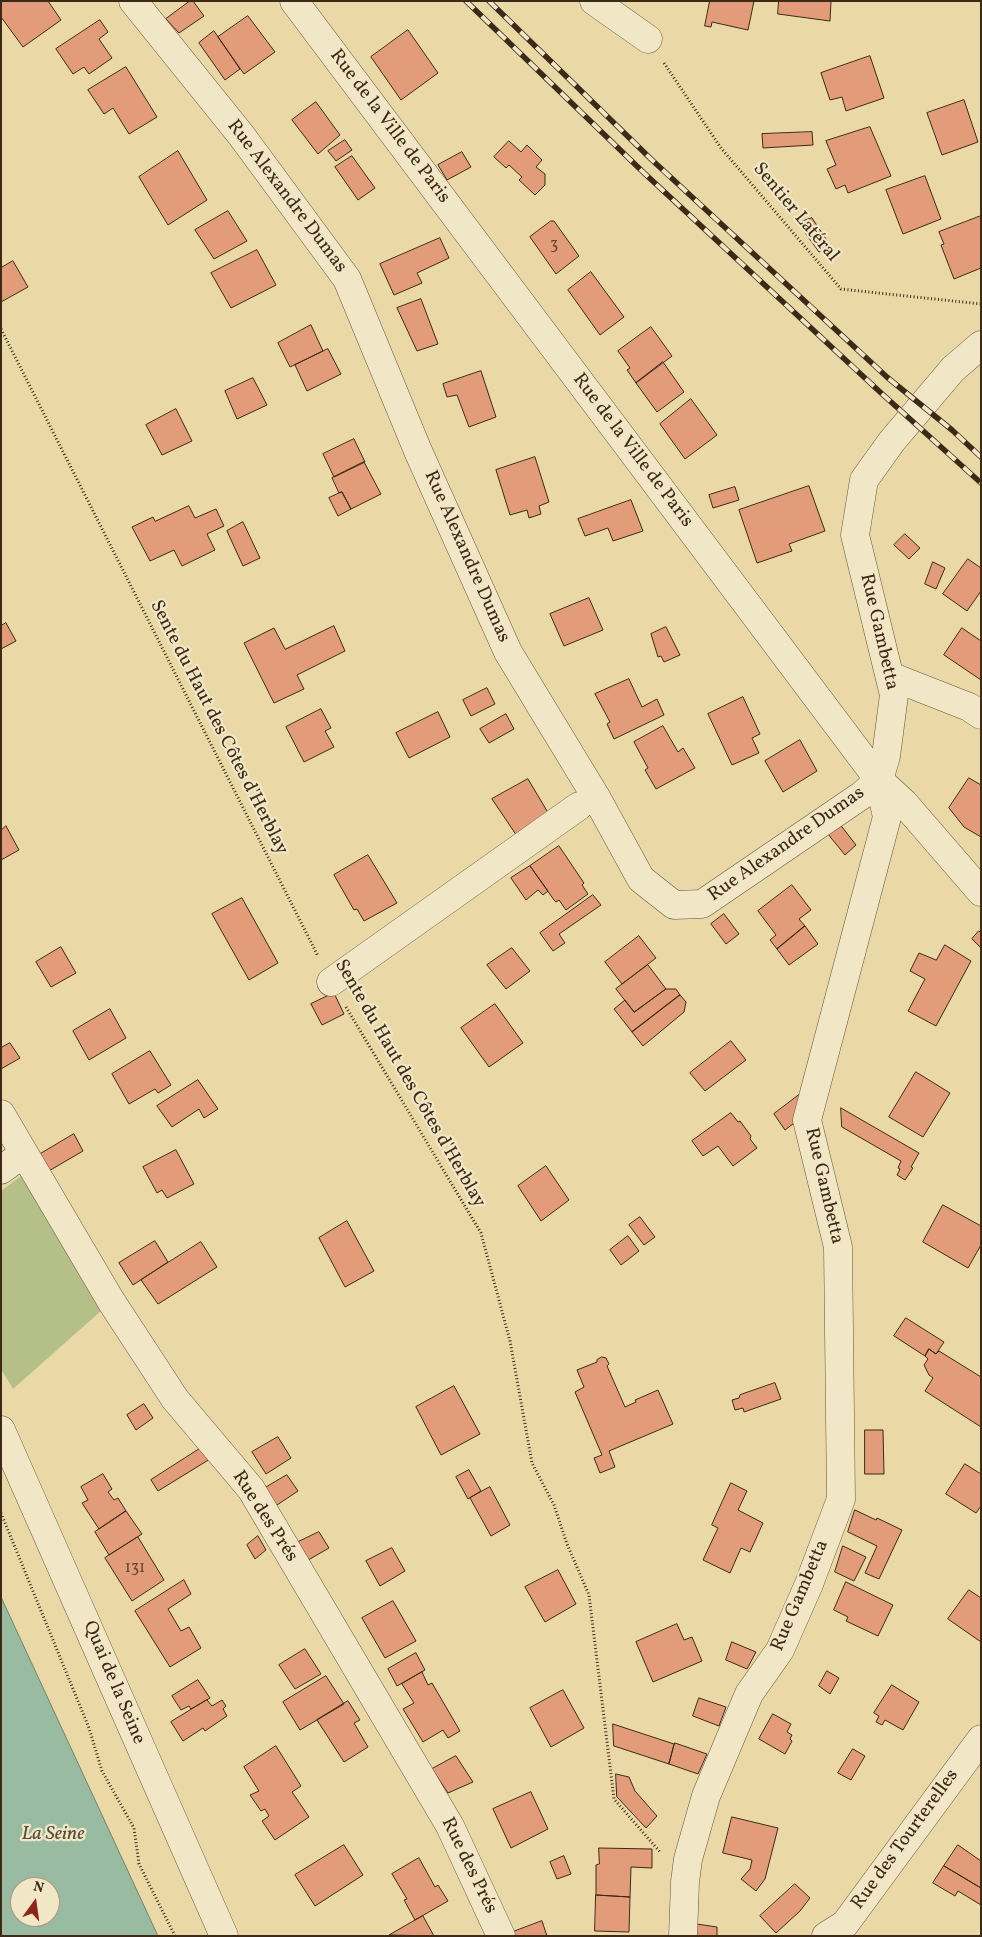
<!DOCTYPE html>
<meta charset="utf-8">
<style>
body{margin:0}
#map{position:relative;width:982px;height:1937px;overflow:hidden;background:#ead9a7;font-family:Vollkorn,serif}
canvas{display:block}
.frame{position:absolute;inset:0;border:2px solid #3c2917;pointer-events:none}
.north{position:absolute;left:10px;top:1877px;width:50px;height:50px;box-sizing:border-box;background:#f1e6c6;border:1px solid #a99a80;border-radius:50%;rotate:14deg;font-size:14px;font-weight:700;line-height:20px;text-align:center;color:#3c2917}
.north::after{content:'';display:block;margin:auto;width:18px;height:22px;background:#8f2418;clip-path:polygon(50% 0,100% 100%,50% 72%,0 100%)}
</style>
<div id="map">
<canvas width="982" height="1937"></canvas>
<div class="frame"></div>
<div class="north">N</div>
</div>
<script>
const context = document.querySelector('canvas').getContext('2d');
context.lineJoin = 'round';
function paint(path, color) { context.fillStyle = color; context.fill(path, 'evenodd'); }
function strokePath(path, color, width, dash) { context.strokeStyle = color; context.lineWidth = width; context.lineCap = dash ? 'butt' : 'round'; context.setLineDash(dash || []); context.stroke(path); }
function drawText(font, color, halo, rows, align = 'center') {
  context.font = font + ' Vollkorn,serif'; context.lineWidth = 4.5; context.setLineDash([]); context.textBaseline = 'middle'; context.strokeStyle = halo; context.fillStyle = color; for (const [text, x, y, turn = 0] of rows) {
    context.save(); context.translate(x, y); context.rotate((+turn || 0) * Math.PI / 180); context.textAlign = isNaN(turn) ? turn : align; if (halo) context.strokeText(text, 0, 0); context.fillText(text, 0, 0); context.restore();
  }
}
const green = new Path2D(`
 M21,1176L102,1310L13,1389L1,1369V1191Z`);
const water = new Path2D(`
 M1,1597L158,1936H1ZM20,1887H50V1917H20Z`);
const building = new Path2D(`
 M48,1L61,20L23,47L1,17V2Z
 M190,1H193L204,16L179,33L166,19Z
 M710,1H754L748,30L712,22L711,27L705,26Z
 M779,1H831L830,21L778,14Z
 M248,16L275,52L244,74L218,37Z
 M100,20L108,32L99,39L112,58L89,74L84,67L73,74L56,49Z
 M408,30L438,73L401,100L371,57Z
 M214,31L240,69L225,80L199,43Z
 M870,56L884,98L846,111L842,97L830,100L821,73Z
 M126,67L157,117L129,134L113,108L104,114L88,90Z
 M964,100L978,142L942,155L927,113Z
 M316,102L340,135L318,154L292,120Z
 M870,127L891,176L848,193L845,185L836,189L827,169L836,165L826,141Z
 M812,132L813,145L763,148L762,134Z
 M345,140L352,150L336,161L328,151Z
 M509,141L521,152L527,145L542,160L536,167L545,174V185L535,195L519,180L522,177L509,165L506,168L494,157Z
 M178,151L207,200L168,225L139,177Z
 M462,152L471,167L447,180L438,165Z
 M352,156L375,188L358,200L335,167Z
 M925,176L941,219L903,234L886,190Z
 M228,211L247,241L214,259L195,230Z
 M981,216V268L954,279L941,245L944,244L939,232Z
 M812,218L830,245L819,252L798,223Z
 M551,221H554L579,256L556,274L530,237Z
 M440,238L449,258L417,273L422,283L394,295L380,264Z
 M257,250L276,285L231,308L211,273Z
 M13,261L28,287L1,302V268Z
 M591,272L624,317L600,335L568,290Z
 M421,299L438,344L417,351L397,308Z
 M311,325L323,351L290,367L278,343Z
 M651,327L672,356L636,383L627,370L630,368L618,351Z
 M328,349L341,374L307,391L295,365Z
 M663,362L684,392L657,412L636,383Z
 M481,371L496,417L469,427L457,395L447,397L443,384Z
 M253,378L267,405L237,419L225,391Z
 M691,399L717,435L685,459L660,424Z
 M176,409L192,441L162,455L146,425Z
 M354,439L365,462L334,477L323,454Z
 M535,457L549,502L539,506L541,514L529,518L527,510L510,515L496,470Z
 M364,462L381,494L351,509L342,492L339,493L332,478Z
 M809,486L825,531L789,544L792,551L757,563L739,510Z
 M735,487L739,500L713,508L709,495Z
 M342,492L351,509L338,516L329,498Z
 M631,500L643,531L613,541L608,528L585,536L578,519Z
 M189,506L195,518L216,509L224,526L207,534L215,550L182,566L174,550L150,561L132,527L153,517L155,521Z
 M243,522L260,558L243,566L227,531Z
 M905,534L920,548L909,559L894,545Z
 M968,559L981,568V591L967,611L943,594Z
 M933,562L945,568L936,589L925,584Z
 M589,598L603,630L564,646L550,614Z
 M6,623L16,641L1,649V626Z
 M334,626L345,651L297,675L304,689L274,703L244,643L274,628L285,649Z
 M666,627L680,655L664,662L661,656L658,657L651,634Z
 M962,628L981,641V680L944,655Z
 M629,679L642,707L657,699L664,715L614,739L607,724L610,722L595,694Z
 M487,688L495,704L471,716L463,700Z
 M743,697L760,734L752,738L759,753L732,765L708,714Z
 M321,709L331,728L325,731L334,747L304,762L286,727Z
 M438,712L450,737L409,758L396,733Z
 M506,714L514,729L489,743L480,729Z
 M663,726L678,752L683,748L695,768L656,789L645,770L648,768L634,742Z
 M800,740L817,771L783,792L765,761Z
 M969,778L981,785V837L964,827L949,808Z
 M528,779L553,821L521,842L492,799Z
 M839,823L856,845L845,855L827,833Z
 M6,826L19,850L1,860V827L2,829Z
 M559,846L584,883L582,885L588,894L566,910L559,900L556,902L554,900L530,866Z
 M368,855L397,903L364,921L357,909L354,910L334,875Z
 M530,866L548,891L543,895L538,890L526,900L511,878Z
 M792,885L811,910L799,919L805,926L777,949L770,940L776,935L758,911Z
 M593,895L601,905L559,934L565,943L553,951L540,933Z
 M242,898L278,963L249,980L212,914Z
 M724,914L739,934L726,944L711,924Z
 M805,926L818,944L789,965L777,949Z
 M979,931L981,933V948L972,939Z
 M639,936L656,958L622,984L605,962Z
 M945,945L971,961L936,1026L908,1011L925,979L910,971L919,953L936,960Z
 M61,947L76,973L51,987L36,962Z
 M512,948L530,971L506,989L487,965Z
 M648,965L666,989L634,1012L616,989Z
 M666,989H676L680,995L632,1032L614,1009L625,1000L634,1012Z
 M334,993L344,1014L322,1025L311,1004Z
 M680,995L686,1002L684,1012L643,1046L632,1032Z
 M495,1004L523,1043L489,1067L461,1028Z
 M110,1009L126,1038L89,1060L73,1031Z
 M731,1041L746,1060L705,1091L690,1073Z
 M10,1043L20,1058L1,1069V1048Z
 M150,1051L171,1085L158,1093L155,1089L129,1104L112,1074Z
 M916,1072L950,1093L923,1137L889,1117Z
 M198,1080L218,1109L204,1118L199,1109L172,1127L157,1106Z
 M808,1088L806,1114L785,1130L774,1114Z
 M841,1108L919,1153L911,1167L913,1168L905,1180L897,1175L900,1169L898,1168L901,1161L842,1127Z
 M731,1113L738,1122L740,1121L751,1136L750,1139L757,1148L733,1166L718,1146L703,1156L692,1141Z
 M74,1134L83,1151L47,1172L37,1156Z
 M176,1150L194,1184L167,1198L162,1190L157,1193L143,1167Z
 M546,1166L569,1200L541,1221L518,1186Z
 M943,1205L981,1226V1245L968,1268L923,1242Z
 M640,1217L655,1237L644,1245L629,1225Z
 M347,1221L374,1271L345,1287L319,1238Z
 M628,1236L639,1251L621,1265L610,1250Z
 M155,1241L168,1262L133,1285L119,1263Z
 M201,1242L217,1267L158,1304L141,1280Z
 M906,1318L944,1342L936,1354L929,1349L925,1356L894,1336Z
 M929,1349L936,1354L939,1351L981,1377V1427L925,1391L933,1378L929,1375L924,1365L928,1359L925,1356Z
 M602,1357L606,1358L609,1364L607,1366L625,1407L636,1402L635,1400L658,1390L673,1424L609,1451L615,1467L600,1473L594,1458L602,1455L575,1392L584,1387L577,1370L597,1362V1360Z
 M775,1383L781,1399L744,1412L743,1408L735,1410L732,1400L739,1398L740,1395Z
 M454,1386L480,1434L441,1455L416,1407Z
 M144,1404L153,1418L136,1430L127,1415Z
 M865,1430H883L884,1474H865Z
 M278,1437L291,1458L266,1474L252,1452Z
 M201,1448L210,1459L158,1491L151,1480Z
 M965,1464L981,1474V1506L976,1513L946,1494Z
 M469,1470L481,1491L468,1499L456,1477Z
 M103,1474L112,1489L108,1492L114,1500L118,1498L126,1511L99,1529L82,1503L88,1500L81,1487Z
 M287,1475L298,1491L271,1509L260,1491Z
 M731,1483L747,1491L738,1510L763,1523L750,1552L741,1548L730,1573L703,1560L718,1528L712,1525Z
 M490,1487L510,1525L491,1536L470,1498Z
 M855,1510L876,1520L877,1518L902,1530L879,1579L865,1573L877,1546L848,1532Z
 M126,1511L142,1534L109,1555L95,1532Z
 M319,1532L329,1548L303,1563L292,1545Z
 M258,1536L266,1550L255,1559L247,1545Z
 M138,1537L164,1580L132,1601L105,1558Z
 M843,1546L866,1557L854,1581L835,1572Z
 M392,1548L405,1571L380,1586L366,1561Z
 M558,1570L576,1604L545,1622L525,1587Z
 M184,1580L191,1594L168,1609L181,1631L189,1627L201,1648L170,1667L135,1611Z
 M846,1582L893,1605L878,1636L846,1621L848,1617L834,1610Z
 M969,1590L981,1598V1642L948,1619Z
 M393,1601L416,1641L385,1658L362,1618Z
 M677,1624L684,1640L692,1637L702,1661L653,1682L636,1642Z
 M732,1642L756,1652L747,1669L726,1660Z
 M305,1649L321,1674L295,1689L279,1665Z
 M416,1653L425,1670L397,1686L388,1669Z
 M827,1671L839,1678L830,1694L819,1686Z
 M422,1672L428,1685L432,1683L460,1731L448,1738L443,1730L423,1742L403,1709L414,1703L402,1684Z
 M326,1676L344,1704L300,1730L283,1702Z
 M198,1680L210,1698L191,1709L189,1706L181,1710L172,1696Z
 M892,1685L919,1702L903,1730L885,1720L882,1725L876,1722L879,1716L874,1713Z
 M563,1690L584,1728L551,1747L530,1708Z
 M699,1698L726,1707L719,1726L693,1716Z
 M207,1700L212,1706L222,1700L226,1706L223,1709L227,1716L205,1731L203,1728L183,1741L171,1722Z
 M348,1701L360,1720L354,1723L368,1747L344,1762L317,1720Z
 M773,1714L791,1724L787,1732L792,1735L790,1739L792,1741L785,1754L759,1739Z
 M613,1724L674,1744L669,1764L614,1746Z
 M675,1743L707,1754L698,1774L669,1764Z
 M276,1746L301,1786L292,1792L309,1817L275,1840L262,1821L269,1816L265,1809L261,1811L250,1795L259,1791L244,1767Z
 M853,1749L865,1756L851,1780L838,1773Z
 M456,1756L473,1782L448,1793L432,1769Z
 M616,1774L629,1777L635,1791L657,1816L646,1828L617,1797Z
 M531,1792L548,1829L511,1848L493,1809Z
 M732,1817L778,1828L765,1879L756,1891L741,1879L750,1869L752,1860L723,1853Z
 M344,1845L363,1875L315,1906L295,1875Z
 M958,1845L981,1861V1888L944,1866Z
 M599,1848L652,1849V1868L631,1867L630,1897L596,1895V1865L599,1864Z
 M564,1856L571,1874L557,1879L550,1862Z
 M419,1858L435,1887L438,1885L448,1901L415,1920L404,1900L407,1899L392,1874Z
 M944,1866L981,1888V1905L958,1891L955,1896L933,1883Z
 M795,1884L810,1898L800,1911L776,1933L760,1916Z
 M596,1895L630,1897L629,1932L595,1931Z
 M423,1916L434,1936L389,1935L415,1920Z
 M542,1921L547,1936H515L513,1932Z
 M690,1923L717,1927V1936H690Z`);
const path = new Path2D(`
 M664,63L721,148L841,289L981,304
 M1,329L318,956
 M346,1007L481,1233L510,1341L532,1463L554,1505L567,1544L589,1595L614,1799L660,1852
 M1,1513L89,1728L102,1771L134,1828L139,1864L175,1936`);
const minor = new Path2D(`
 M133,1L241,135L347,279L418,451L508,652L596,797L641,879L674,905L702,904L862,795L879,780
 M294,1L879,780L904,803L981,892
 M594,1L648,39
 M890,676L969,707L981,715
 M331,982L579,806
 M1,1114L111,1301L175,1399L251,1489L450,1826L501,1936
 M1,1170L23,1154
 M1,1430L224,1936
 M683,1936L685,1882L688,1859L706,1796L749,1694L780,1650L809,1584L841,1499L838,1247L807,1120L887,817L879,780L886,756L894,695L855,535L864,480L892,441L953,369L981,345
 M826,1936L845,1924L981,1739`);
const rail = new Path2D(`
 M466,1L643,172L880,392L981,483
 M489,1L652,160L888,378L952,430L981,457`);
const numberNames = [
 ["3",554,246],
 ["131",135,1569]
];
const streetNames = [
 ["Rue de la Ville de Paris",389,127,53],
 ["Rue Alexandre Dumas",286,197,53],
 ["Sentier Latéral",795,213,50],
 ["Rue de la Ville de Paris",632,451,53],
 ["Rue Alexandre Dumas",466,557,66],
 ["Rue Gambetta",878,632,77],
 ["Sente du Haut des Côtes d'Herblay",218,728,63],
 ["Rue Alexandre Dumas",787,845,-35],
 ["Sente du Haut des Côtes d'Herblay",409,1084,60],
 ["Rue Gambetta",823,1186,77],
 ["Rue des Prés",264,1517,57],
 ["Rue Gambetta",801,1596,-67],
 ["Quai de la Seine",113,1683,67],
 ["Rue des Tourterelles",906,1840,-54],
 ["Rue des Prés",468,1866,64]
];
const waterNames = [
 ["La Seine",53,1835]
];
paint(green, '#b5bf88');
paint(water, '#99bba2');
strokePath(water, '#74816a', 1);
paint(building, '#e29c79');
strokePath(building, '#3c2917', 1);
strokePath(minor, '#68553b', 29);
strokePath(path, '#3c2917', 3, [1, 2.5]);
strokePath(minor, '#f1e6c6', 28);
strokePath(rail, '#3c2917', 5.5);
strokePath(rail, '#f1e6c6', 4, [11]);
drawText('16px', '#664630', null, numberNames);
drawText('19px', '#3c2917', '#f1e6c6', streetNames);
drawText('italic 20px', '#534e3a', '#f1e6c6', waterNames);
</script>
